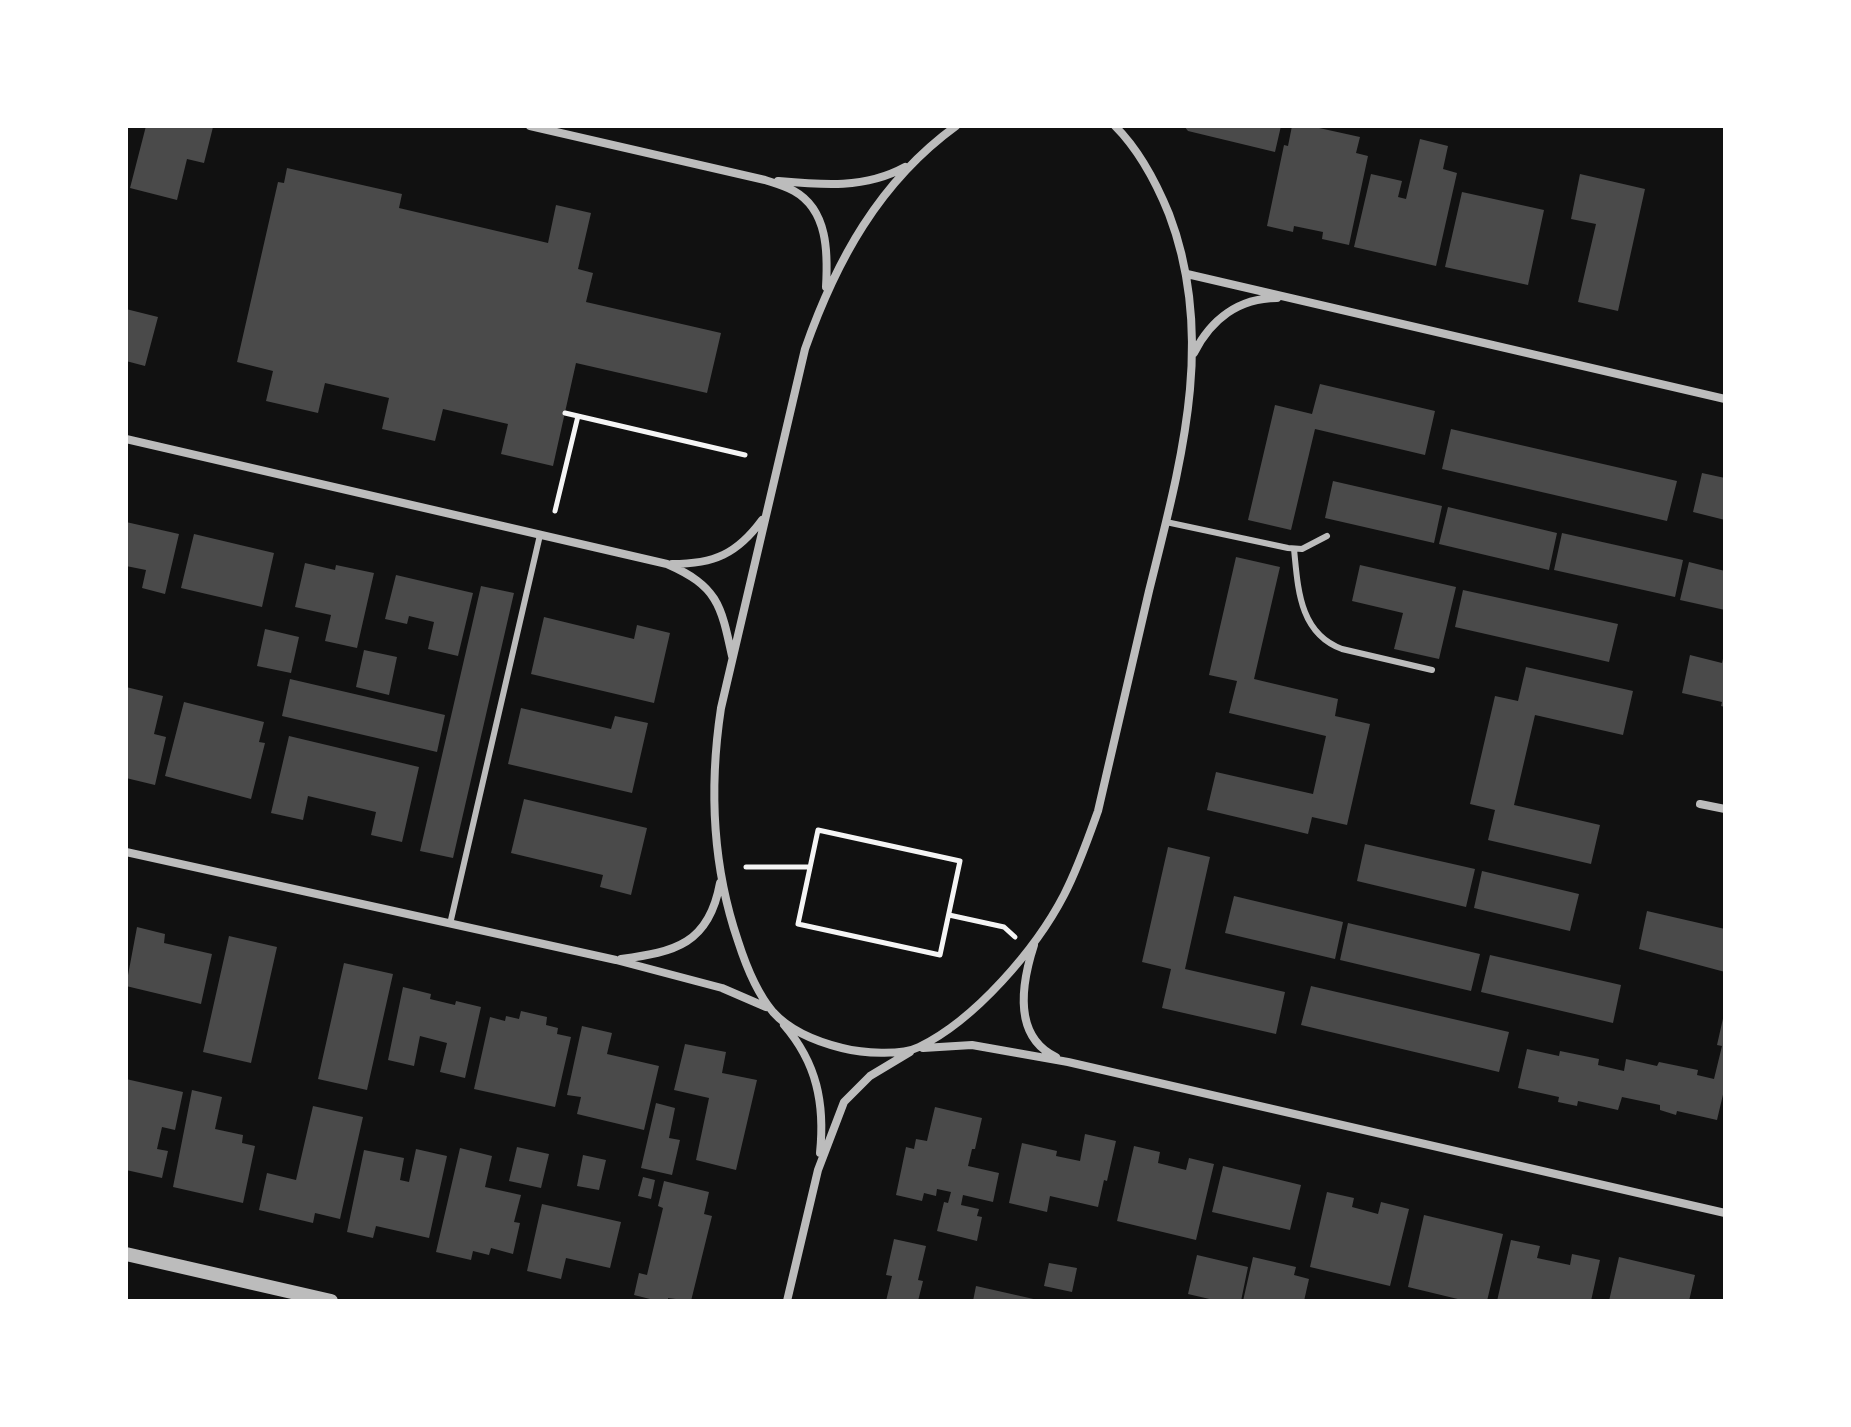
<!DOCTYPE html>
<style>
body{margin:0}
#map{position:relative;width:1851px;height:1427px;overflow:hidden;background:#111;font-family:"Work Sans",sans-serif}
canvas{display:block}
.frame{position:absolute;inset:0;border:128px solid #fff;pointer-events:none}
</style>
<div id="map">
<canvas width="1851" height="1427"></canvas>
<div class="frame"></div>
</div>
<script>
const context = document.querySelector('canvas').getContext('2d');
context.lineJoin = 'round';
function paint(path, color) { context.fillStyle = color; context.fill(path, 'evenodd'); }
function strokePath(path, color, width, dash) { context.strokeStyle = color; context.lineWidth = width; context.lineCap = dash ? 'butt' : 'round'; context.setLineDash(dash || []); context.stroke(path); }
const building = new Path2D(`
 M146,126L213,127L204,163L187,159L177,200L130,188Z
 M1184,126H1281L1275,152L1188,131Z
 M1292,126H1310L1360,137L1356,153L1368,156L1349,245L1322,239L1323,232L1294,226L1293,232L1267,226L1284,145L1288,146Z
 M1420,139L1448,146L1443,169L1457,173L1436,266L1354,247L1371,174L1402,181L1398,197L1406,199Z
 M287,168L402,194L399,208L548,243L556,205L591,213L578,269L593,273L586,302L721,333L707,393L576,363L553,466L501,454L508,424L443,409L435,441L382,429L389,398L325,383L318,413L266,401L273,371L237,362L278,182L284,183Z
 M1580,174L1645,189L1618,311L1578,302L1596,224L1571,219Z
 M1462,192L1544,210L1528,285L1445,267Z
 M126,309L158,317L145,366L126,361Z
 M1320,384L1435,411L1425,455L1315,429L1291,530L1248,520L1275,405L1312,414Z
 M1451,429L1677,481L1667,521L1442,469Z
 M1702,473L1725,478V520L1693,512Z
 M1333,481L1442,506L1434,543L1325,518Z
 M1448,507L1557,533L1549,570L1439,544Z
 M126,522L179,534L165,594L142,588L146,570L126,566Z
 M1562,533L1683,560L1675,597L1554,570Z
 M194,534L274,553L262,607L181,588Z
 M1236,557L1280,567L1254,679L1338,699L1335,716L1370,724L1347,825L1312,817L1308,834L1207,810L1216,772L1313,794L1326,736L1229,713L1237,681L1209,675Z
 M1689,562L1725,571V610L1680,600Z
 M305,563L335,570L336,565L374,573L357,648L325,641L331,615L295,607Z
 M1360,565L1456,587L1439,659L1394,649L1403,613L1352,601Z
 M396,575L473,593L458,656L428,649L434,622L409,616L407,624L385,619Z
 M481,586L514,593L453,858L420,851Z
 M1463,590L1618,624L1609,662L1455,627Z
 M544,617L634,639L637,625L670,633L654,703L531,674Z
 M265,629L299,637L291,673L257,666Z
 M364,650L397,657L389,695L356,687Z
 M1724,654L1725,707L1721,706L1722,702L1682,693L1690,655L1722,663Z
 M1526,667L1633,691L1623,735L1535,715L1514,805L1600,825L1591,864L1488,840L1495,810L1470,804L1495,696L1518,701Z
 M290,679L445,715L437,752L282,716Z
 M126,687L163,696L154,734L166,737L155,785L126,778Z
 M184,702L264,722L259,742L265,743L251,799L165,776Z
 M521,708L611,729L615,716L648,723L632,793L508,764Z
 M289,736L419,767L402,842L371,835L376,812L308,796L303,820L271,813Z
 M524,799L647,828L631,895L600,887L603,875L511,853Z
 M1365,844L1475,869L1466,907L1357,881Z
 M1168,847L1210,857L1185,969L1285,992L1276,1034L1162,1008L1171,969L1142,962Z
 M1482,871L1579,894L1570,931L1474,908Z
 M1234,896L1343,922L1335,959L1225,933Z
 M1647,911L1725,929V972L1639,949Z
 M1348,923L1480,954L1471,991L1340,960Z
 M137,927L165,934L164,943L212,954L201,1004L126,986Z
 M229,936L277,947L251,1063L203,1052Z
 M1490,955L1621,985L1613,1023L1481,992Z
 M344,963L393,974L367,1090L318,1079Z
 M1311,986L1509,1032L1499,1072L1301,1025Z
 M403,987L431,994L430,999L455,1005L456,1001L481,1007L465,1078L440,1072L447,1043L420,1036L414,1066L388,1060Z
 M521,1011L547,1017L546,1025L558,1028L557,1034L571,1037L555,1107L474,1089L490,1017L505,1021L506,1016L519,1019Z
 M1724,1014L1725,1086L1717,1120L1677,1111L1676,1115L1660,1110V1105L1622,1097L1618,1110L1578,1101L1577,1106L1558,1102L1559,1097L1518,1088L1527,1049L1559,1056L1560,1051L1599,1059L1598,1065L1624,1071L1626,1059L1657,1066L1659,1062L1698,1070L1697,1075L1714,1079L1722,1046L1717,1045Z
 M582,1026L612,1033L607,1054L659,1066L644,1130L577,1114L581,1097L567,1095Z
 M685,1044L726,1052L722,1073L757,1080L736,1170L696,1160L709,1098L674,1090Z
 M126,1079L183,1092L175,1130L162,1127L157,1149L168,1151L162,1178L126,1170Z
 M192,1090L222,1097L215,1129L243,1135L242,1143L255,1146L243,1203L173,1187Z
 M656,1103L675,1108L669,1138L680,1140L672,1175L641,1168Z
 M313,1106L363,1117L340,1219L315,1213L313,1223L259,1210L267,1173L296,1180Z
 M935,1107L982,1118L975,1149H972L968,1166L999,1173L993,1202L963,1195L961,1205L979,1209L977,1216L982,1217L977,1241L937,1231L944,1202L948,1203L951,1192L937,1189L936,1196L924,1193L922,1201L896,1195L906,1147L914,1149L916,1139L927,1141Z
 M1085,1134L1116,1141L1107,1181L1104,1180L1098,1207L1050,1196L1047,1212L1009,1203L1022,1143L1057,1151L1056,1156L1080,1161Z
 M1134,1146L1160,1152L1158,1163L1186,1170L1189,1158L1214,1164L1196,1240L1117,1221Z
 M517,1147L549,1154L541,1188L509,1181Z
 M460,1148L492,1156L485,1187L521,1195L514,1222L520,1223L513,1254L491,1248L489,1255L473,1251L471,1260L436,1252Z
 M416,1149L447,1156L429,1238L376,1226L373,1238L347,1232L364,1150L404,1158L400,1180L409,1182Z
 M583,1155L606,1160L599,1190L577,1186Z
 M1223,1166L1301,1185L1290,1230L1212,1212Z
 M643,1177L655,1180L651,1199L638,1196Z
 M664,1181L709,1192L704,1214L712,1216L691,1301L668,1298V1301H658L634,1295L639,1273L647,1275L663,1208L658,1206Z
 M1327,1192L1354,1198L1352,1207L1378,1214L1381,1202L1409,1209L1390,1286L1310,1267Z
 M542,1204L621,1222L610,1268L566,1258L561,1279L527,1271Z
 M1424,1215L1503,1234L1487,1301H1466L1408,1287Z
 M894,1239L926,1246L918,1280L923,1281L918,1301H886L892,1276L886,1275Z
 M1511,1240L1540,1246L1537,1258L1570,1265L1572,1254L1600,1260L1591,1301H1497Z
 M1197,1255L1248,1267L1241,1301H1218L1188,1294Z
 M1253,1257L1296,1267L1294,1275L1309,1279L1304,1301H1243Z
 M1619,1257L1695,1275L1689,1301H1609Z
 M1049,1263L1077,1268L1072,1292L1044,1286Z
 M976,1286L1038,1300V1301H973Z`);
const path = new Path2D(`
 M565,413L745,455
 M555,511L578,416
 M818,830L960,861L940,955L798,924Z
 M746,867H810
 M949,915L1004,927L1015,937`);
const service = new Path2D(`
 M1166,522L1288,548L1302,549L1327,536
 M1294,549C1298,588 1299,633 1342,649L1432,670
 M450,924L540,535`);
const minor = new Path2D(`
 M530,126L765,180C774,183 785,186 794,191C828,210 828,253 826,287
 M956,126C879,182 836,261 805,349L721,708C709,787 712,865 738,941C746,966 756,992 773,1012C790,1031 818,1042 842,1048C862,1053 901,1056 919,1047C975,1020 1036,949 1064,895C1078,868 1088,839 1098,811C1115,737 1132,664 1149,591C1180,465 1217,340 1169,214C1156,182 1140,151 1115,126
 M778,181C822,185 865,189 905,167
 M1187,274L1725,399
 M1194,353C1211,319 1239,298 1277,298
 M126,439L667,564C717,586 721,604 732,656
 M672,564C714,564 737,554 762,520
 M1700,804L1725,809
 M126,852L616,960L722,988L766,1007
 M1034,945C1022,982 1012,1036 1056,1057
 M621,959C675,952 709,944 720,883
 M784,1025C817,1063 825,1104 820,1153
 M923,1048L972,1045L1068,1062L1725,1213
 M787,1301L818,1170L844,1102L870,1076L910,1052`);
const tertiary = new Path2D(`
 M126,1254L331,1301`);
paint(building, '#4a4a4a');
strokePath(path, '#f5f5f5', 5);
strokePath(service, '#bcbcbc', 6);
strokePath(minor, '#bcbcbc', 8);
strokePath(tertiary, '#bcbcbc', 14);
</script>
